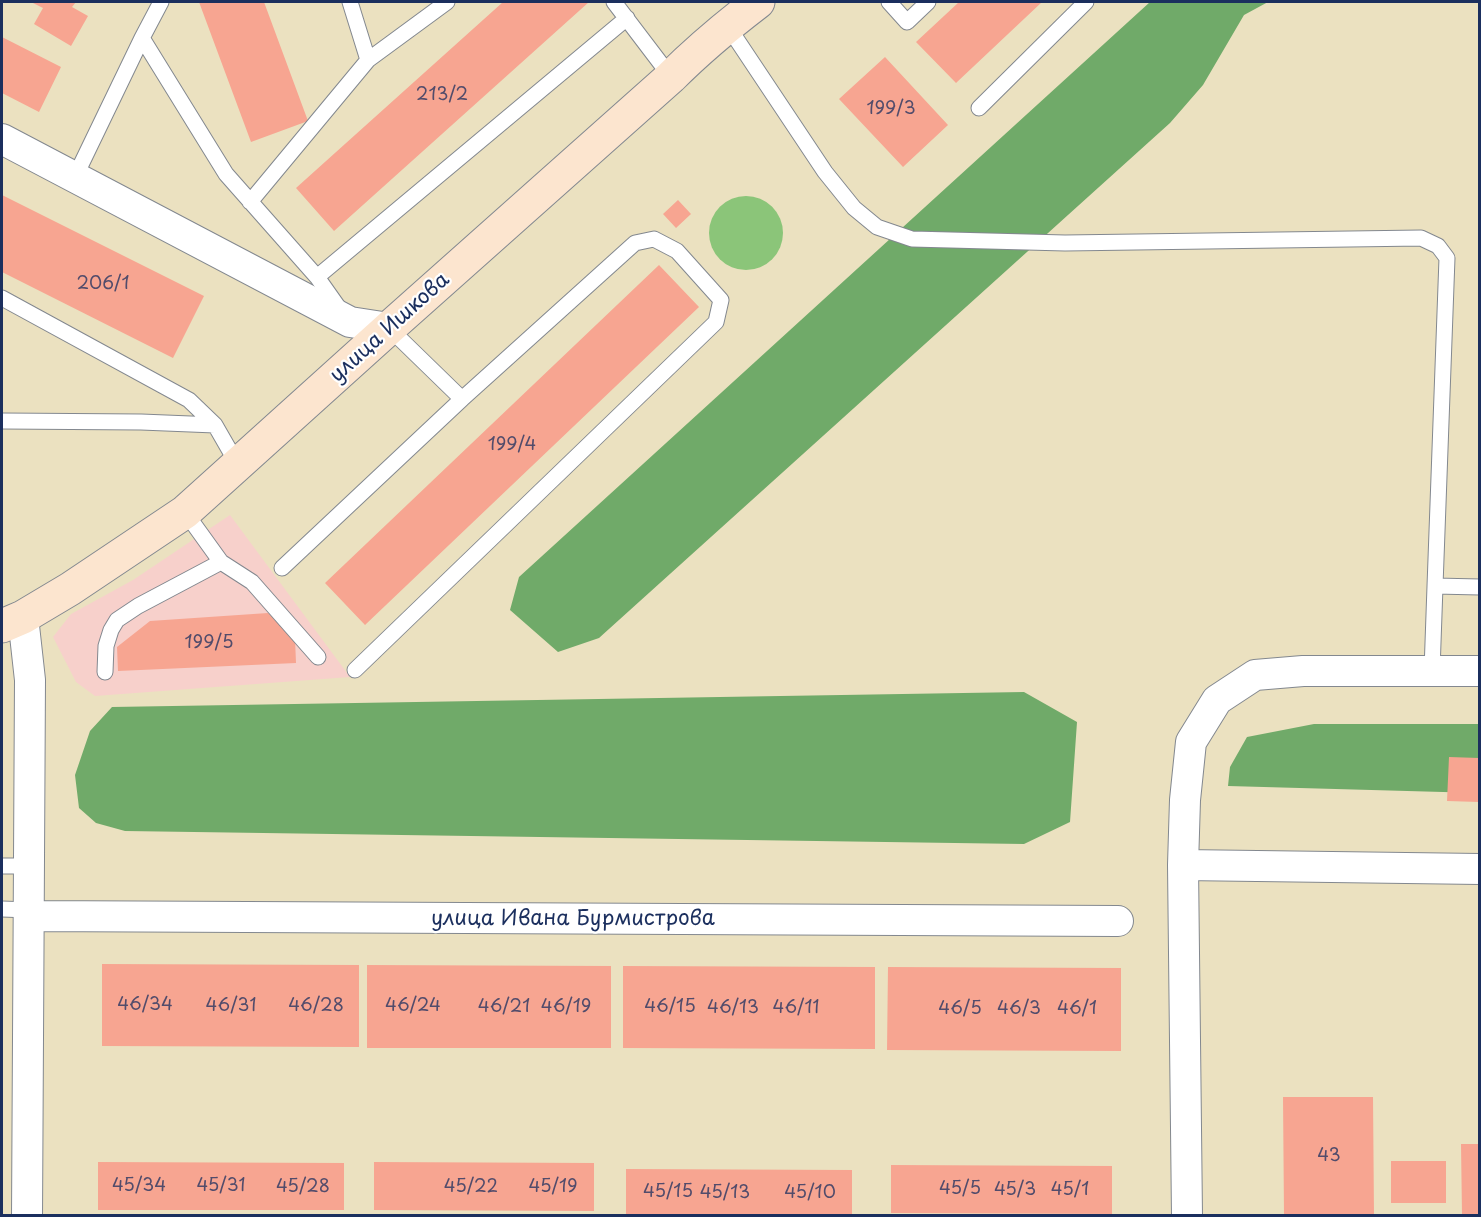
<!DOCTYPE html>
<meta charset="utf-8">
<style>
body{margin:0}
#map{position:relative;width:1481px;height:1217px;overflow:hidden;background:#ebe1c0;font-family:"Playpen Sans",sans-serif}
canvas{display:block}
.frame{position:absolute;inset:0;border:3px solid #1b2f5e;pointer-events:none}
</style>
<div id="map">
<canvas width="1481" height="1217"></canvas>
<div class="frame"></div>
</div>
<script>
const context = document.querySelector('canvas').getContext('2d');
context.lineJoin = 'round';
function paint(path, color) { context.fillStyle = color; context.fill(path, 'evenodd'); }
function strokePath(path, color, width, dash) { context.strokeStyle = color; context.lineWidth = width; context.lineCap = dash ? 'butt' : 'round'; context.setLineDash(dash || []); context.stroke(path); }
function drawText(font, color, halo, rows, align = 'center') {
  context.font = font + ' "Playpen Sans",sans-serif'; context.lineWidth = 4.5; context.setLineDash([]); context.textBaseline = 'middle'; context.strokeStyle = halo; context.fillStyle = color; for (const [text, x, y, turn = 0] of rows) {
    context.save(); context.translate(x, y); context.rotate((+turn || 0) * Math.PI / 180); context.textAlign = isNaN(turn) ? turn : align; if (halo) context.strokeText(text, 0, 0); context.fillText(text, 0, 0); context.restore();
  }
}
const built = new Path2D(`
 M230,515L350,677L95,696L76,682L53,637L71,614L133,580Z`);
const green = new Path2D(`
 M709 233a37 37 0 1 1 74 0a37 37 0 1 1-74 0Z`);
const forest = new Path2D(`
 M1150,2H1268L1244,15L1203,85L1170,123L599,638L558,652L510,610L519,577Z
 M1024,692L1077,722L1070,822L1024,844L125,831L96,823L79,808L75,775L90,731L112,707Z
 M1314,724H1479V793L1228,786L1230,767L1247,737Z`);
const building = new Path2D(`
 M31,2H76L72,7L88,16L71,46L34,24L43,8Z
 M199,2H264L308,121L251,142Z
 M503,2H589L334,231L296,188Z
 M959,2H1042L956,83L916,42Z
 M2,37L61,67L39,112L2,93Z
 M885,57L948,125L903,167L839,99Z
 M2,195L204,296L173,358L2,272Z
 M678,200L691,214L676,228L663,214Z
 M659,265L699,307L365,625L325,583Z
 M268,613L295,639L296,663L118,671L117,647L150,621Z
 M1449,757L1479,758V802L1447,801Z
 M102,964L359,965V1047L102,1046Z
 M367,965L611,966V1048H367Z
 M623,966L875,967V1049L623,1048Z
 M888,967L1121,968V1051L887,1050Z
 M1283,1097H1373L1374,1215H1284Z
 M1461,1144H1479V1215H1462Z
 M1391,1161H1446V1203H1391Z
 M98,1162L344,1163V1210H98Z
 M374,1162L594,1163V1211L374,1210Z
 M891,1165L1112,1166V1214L891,1213Z
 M626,1169L852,1170V1215H626Z`);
const lane = new Path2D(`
 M161,2L142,38L226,174L317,277L627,18
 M350,2L368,60
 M614,2L671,77
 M889,2L907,22L928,2
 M727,25L825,172L854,208L877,227L912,239L1065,243L1421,238L1438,246L1447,258L1435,586L1480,587
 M979,108L1086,2
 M75,177L142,38
 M250,202L368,60L447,2
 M317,277L341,311
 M2,298L189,400L215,425L238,465
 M2,421L141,422L215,425
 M185,512L221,562L252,582L318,657
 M282,568L462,399
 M355,670L716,322L721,300L677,251L654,239L635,243L462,399L389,328
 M1432,671L1435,586
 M105,672L106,646L111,630L117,620L138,606L221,562
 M2,866H29
 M2,909L29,910`);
const street = new Path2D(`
 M2,139L350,322L389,328
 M23,617L30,680L27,1216
 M1183,865L1480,869
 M29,916L1118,921
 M1187,1216L1183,865L1185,800L1191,742L1217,700L1255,675L1303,671H1480`);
const secondary = new Path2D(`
 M2,626L23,617L70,589L185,512L389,328L671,77C698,50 728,25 758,2`);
const numberNames = [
 ["213/2",442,95],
 ["199/3",891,109],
 ["206/1",103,284],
 ["199/4",512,445],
 ["199/5",209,643],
 ["46/34",145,1005],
 ["46/31",231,1006],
 ["46/28",316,1006],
 ["46/24",413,1006],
 ["46/21",504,1007],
 ["46/19",566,1007],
 ["46/15",670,1007],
 ["46/13",733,1008],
 ["46/11",796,1008],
 ["46/5",960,1009],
 ["46/3",1019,1009],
 ["46/1",1077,1009],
 ["43",1329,1156],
 ["45/34",139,1186],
 ["45/31",221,1186],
 ["45/28",303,1187],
 ["45/22",471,1187],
 ["45/19",553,1187],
 ["45/5",960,1189],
 ["45/3",1015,1190],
 ["45/1",1070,1190],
 ["45/15",668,1192],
 ["45/13",725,1193],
 ["45/10",810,1193]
];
const streetNames = [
 ["улица Ишкова",390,328,-42],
 ["улица Ивана Бурмистрова",573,919]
];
paint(built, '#f7d0cb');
paint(green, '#8bc579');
paint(forest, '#70aa69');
paint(building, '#f7a591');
strokePath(lane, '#83888f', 17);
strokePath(street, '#83888f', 32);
strokePath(secondary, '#83888f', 35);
strokePath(lane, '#fff', 15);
strokePath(street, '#fff', 30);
strokePath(secondary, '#fce5cf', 33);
drawText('18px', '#524c6b', null, numberNames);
drawText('21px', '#1b2f5e', '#fff', streetNames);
</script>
